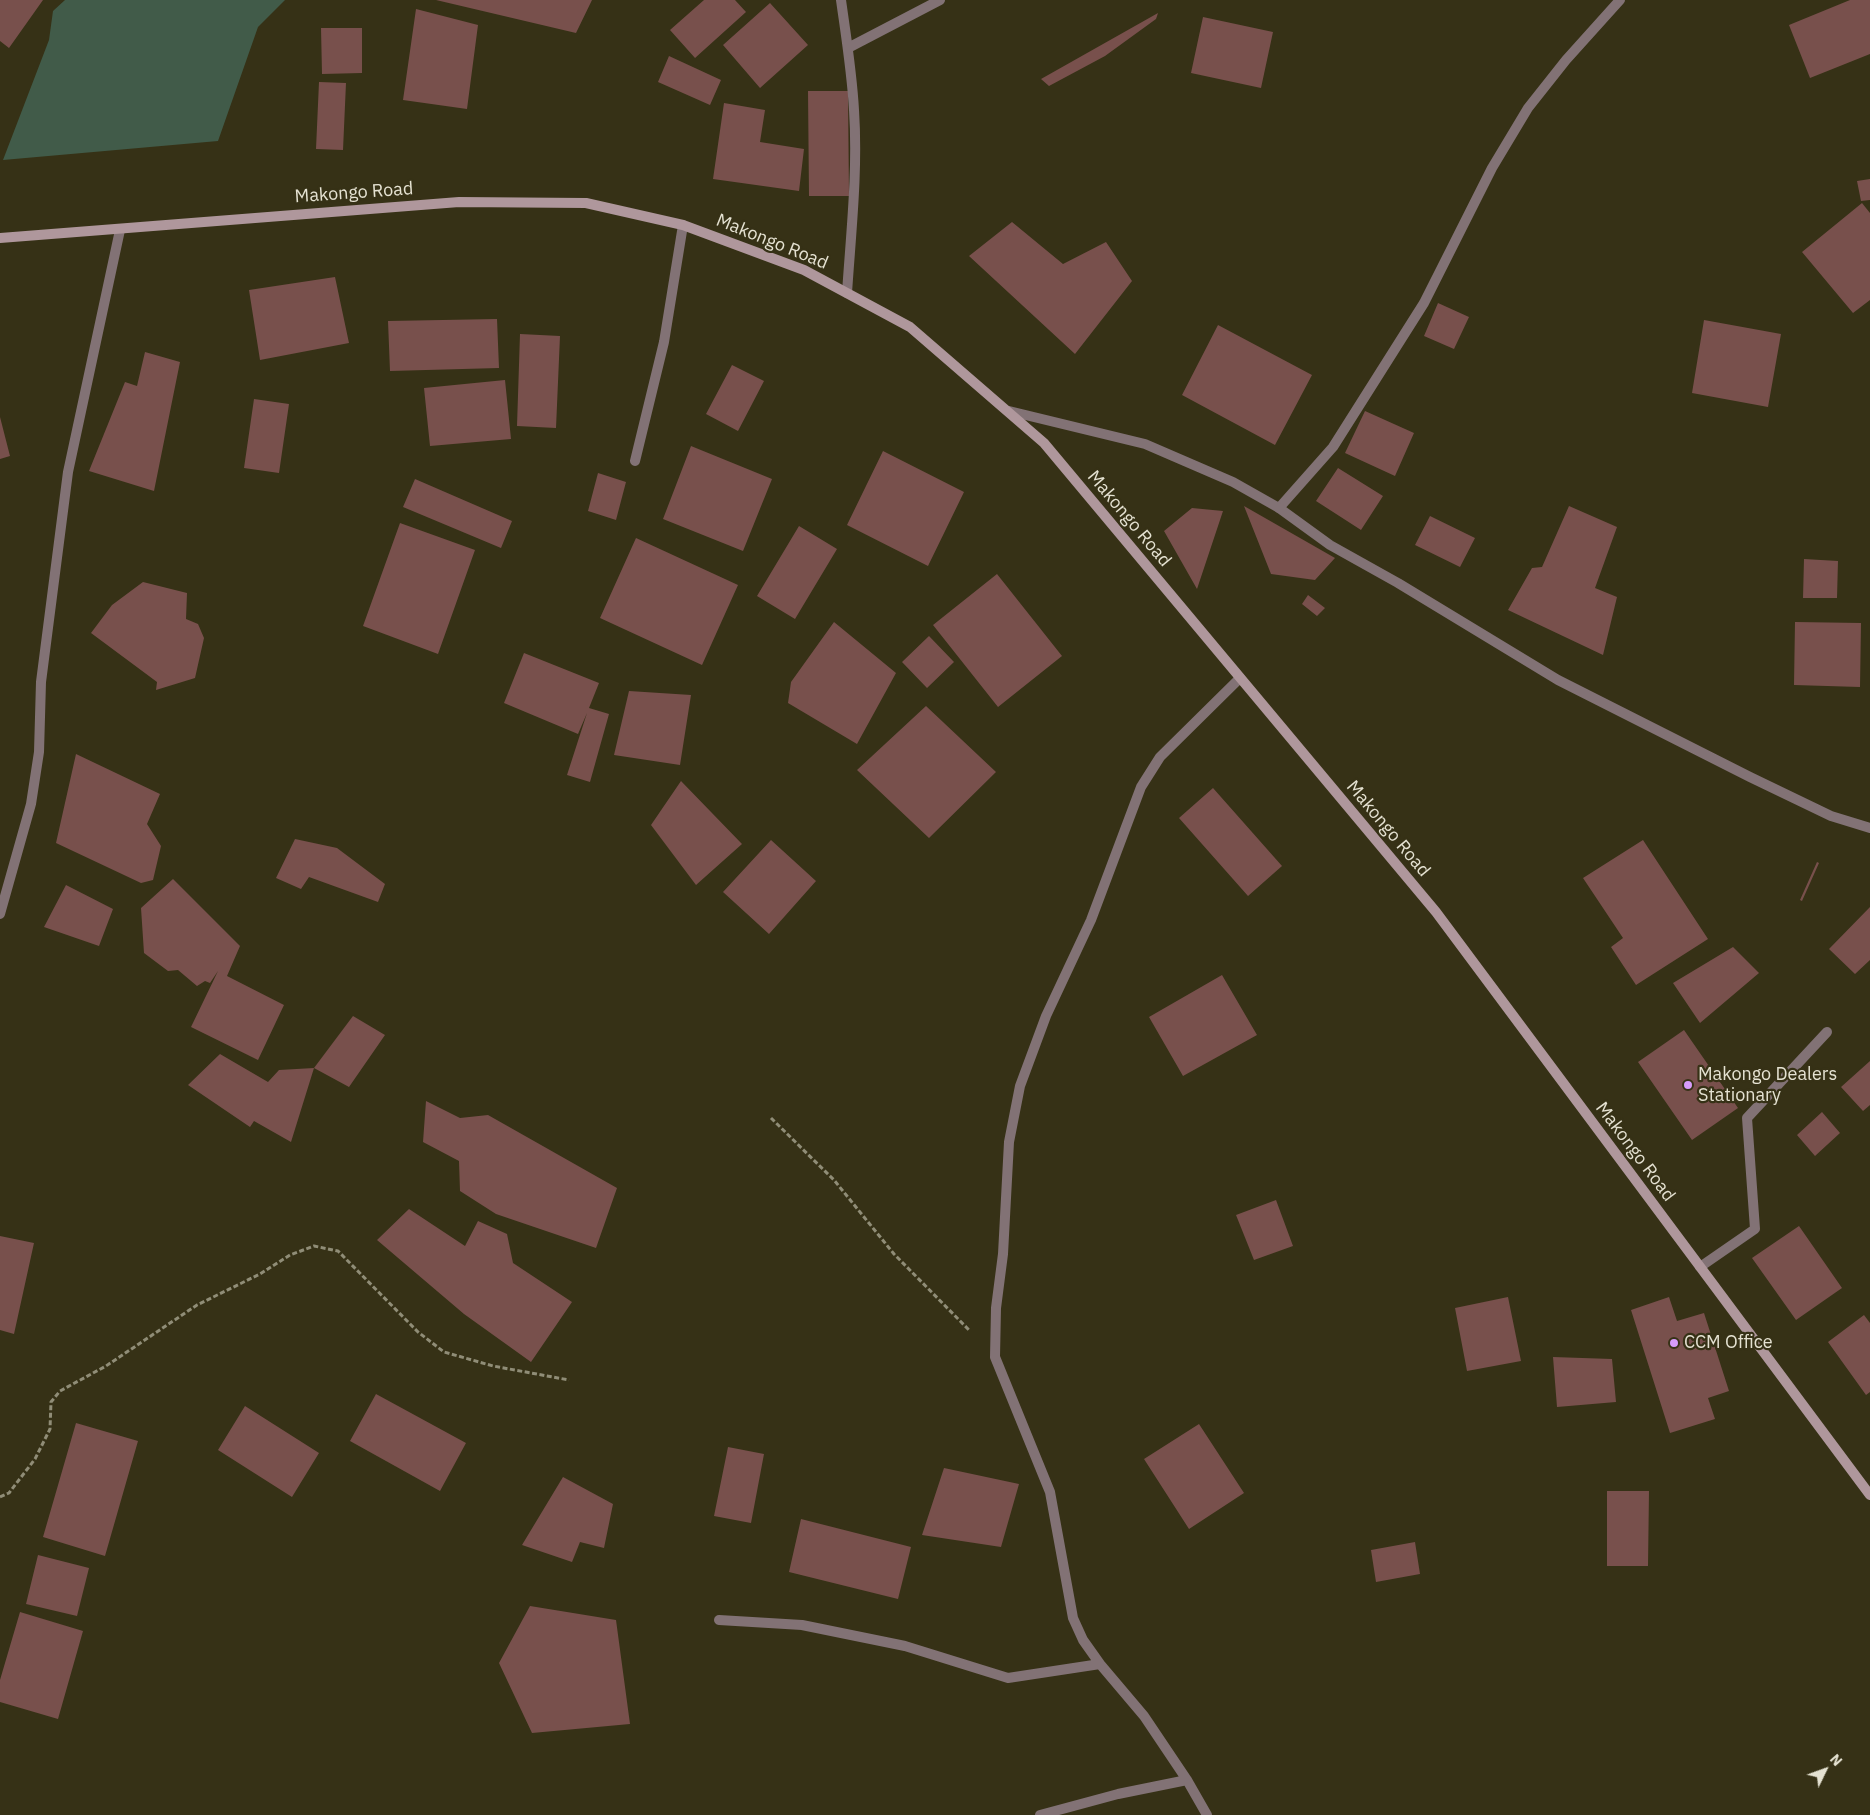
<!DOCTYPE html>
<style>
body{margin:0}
#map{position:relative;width:1870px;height:1815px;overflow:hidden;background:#363116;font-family:"IBM Plex Sans",sans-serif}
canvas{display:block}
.north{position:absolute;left:1800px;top:1745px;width:50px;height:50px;-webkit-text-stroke:4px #363116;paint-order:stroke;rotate:48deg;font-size:14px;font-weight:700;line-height:20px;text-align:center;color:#e5e2d2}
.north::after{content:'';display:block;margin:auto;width:18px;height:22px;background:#e5e2d2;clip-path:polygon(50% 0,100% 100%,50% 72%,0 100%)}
</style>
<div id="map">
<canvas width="1870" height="1815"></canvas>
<div class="north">N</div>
</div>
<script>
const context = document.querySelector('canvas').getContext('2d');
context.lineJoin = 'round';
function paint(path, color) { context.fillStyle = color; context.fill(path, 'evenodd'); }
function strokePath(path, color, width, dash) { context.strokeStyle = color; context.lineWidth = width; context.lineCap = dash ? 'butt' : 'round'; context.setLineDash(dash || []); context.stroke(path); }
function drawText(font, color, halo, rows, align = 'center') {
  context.font = font + ' "IBM Plex Sans",sans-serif'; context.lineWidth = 4.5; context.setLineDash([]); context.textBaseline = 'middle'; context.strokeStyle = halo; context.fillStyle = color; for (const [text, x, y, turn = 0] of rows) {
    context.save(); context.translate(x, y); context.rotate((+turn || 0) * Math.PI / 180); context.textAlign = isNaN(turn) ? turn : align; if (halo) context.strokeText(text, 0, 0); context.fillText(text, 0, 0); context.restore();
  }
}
const green = new Path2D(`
 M65,0H285L258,27L218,141L3,160L49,40L53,11Z`);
const building = new Path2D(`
 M0,0H43L9,48L0,41Z
 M436,0H592L576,33Z
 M704,0H735L746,12L695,58L670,30Z
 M1850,0H1870V54L1810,78L1789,25Z
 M770,3L808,45L760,88L723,45Z
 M416,9L478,25L467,109L403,100Z
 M1158,13L1156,19L1105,56L1049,86L1041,79Z
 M1203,17L1273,32L1261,88L1191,73Z
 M321,28H362V73L322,74Z
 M669,56L721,80L710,105L658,82Z
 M319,82L346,83L343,150L316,149Z
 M808,91H848L849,196H809Z
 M724,103L765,110L760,142L804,149L799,191L713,179Z
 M1870,179V200L1861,201L1857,181Z
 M1862,203L1870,213V300L1853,313L1802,252Z
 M1012,222L1063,264L1106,242L1132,281L1075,354L969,256Z
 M335,277L349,343L260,360L249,290Z
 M1438,303L1469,317L1454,349L1424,336Z
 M497,319L499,368L390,371L388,321Z
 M1704,320L1781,334L1768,407L1692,393Z
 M1218,325L1312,375L1275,445L1182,395Z
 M520,334L560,336L556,428L517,426Z
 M145,352L180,362L154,491L89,471L125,382L137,386Z
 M732,365L764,381L738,431L706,414Z
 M505,380L511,439L430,446L424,388Z
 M254,399L289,404L279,473L244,468Z
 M1365,411L1414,433L1395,476L1345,453Z
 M0,417L10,456L0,459Z
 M691,446L772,479L743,551L663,519Z
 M883,451L964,492L928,566L847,525Z
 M1338,468L1383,496L1361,530L1316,501Z
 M598,473L626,482L616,520L588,511Z
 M415,479L512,521L501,548L403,507Z
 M1244,506L1335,558L1315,580L1271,574Z
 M1569,506L1617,527L1595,588L1617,597L1603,655L1508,610L1532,568L1542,567Z
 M1192,508L1223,511L1197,589L1164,531Z
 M1430,516L1475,538L1460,567L1415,545Z
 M400,523L475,550L438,654L363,626Z
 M799,526L837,549L795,619L757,596Z
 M636,538L738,585L702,665L600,618Z
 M1804,559L1838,561L1837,598H1803Z
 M997,574L1062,656L998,707L933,625Z
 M143,582L187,593L186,619L198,624L204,638L195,678L156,690L157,682L91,633L112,605Z
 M1308,595L1325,608L1317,616L1302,604Z
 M834,622L896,673L857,744L788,703L791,682Z
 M1795,622L1861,623L1860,687L1794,685Z
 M929,636L954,662L927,688L902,662Z
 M524,653L599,683L589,708L609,714L590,782L567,775L587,713L578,734L504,703Z
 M629,691L691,695L680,765L614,755Z
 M926,706L996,772L929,838L857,770Z
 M76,754L160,794L147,824L161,846L153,880L141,883L56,843Z
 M681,781L742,844L696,885L651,825Z
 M1213,788L1282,866L1248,896L1179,818Z
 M295,839L337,848L385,884L378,902L309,877L301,889L276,878Z
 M771,840L816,881L769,934L723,892Z
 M1643,840L1708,939L1636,985L1611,947L1623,938L1583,878Z
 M1817,862L1819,863L1802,901L1800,900Z
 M173,879L240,946L227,976L284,1005L258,1060L191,1027L218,971L210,983L205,981L197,986L178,970L168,971L144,953L141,908Z
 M66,885L113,909L99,946L44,927Z
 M1870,907V960L1855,974L1829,949Z
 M1733,947L1759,973L1700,1023L1673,983Z
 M1222,975L1257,1035L1183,1076L1149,1017Z
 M353,1016L385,1035L349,1087L314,1068Z
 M1684,1030L1738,1108L1692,1140L1638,1062Z
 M220,1054L268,1082L279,1070L314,1068L291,1142L254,1121L250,1127L188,1085Z
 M1870,1061V1105L1863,1111L1841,1087Z
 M426,1101L460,1118L488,1115L617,1188L596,1248L496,1214L460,1191L459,1161L423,1142Z
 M1822,1112L1840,1133L1815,1156L1797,1135Z
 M1276,1200L1293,1246L1254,1260L1236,1215Z
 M409,1209L465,1246L478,1221L507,1234L513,1263L572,1302L531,1362L464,1314L377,1240Z
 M1799,1226L1842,1288L1796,1320L1752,1258Z
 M0,1236L34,1243L14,1334L0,1330Z
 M1508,1297L1521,1361L1467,1371L1455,1308Z
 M1669,1297L1677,1321L1704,1313L1729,1391L1708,1398L1715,1419L1670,1433L1631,1310Z
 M1864,1315L1870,1323V1392L1866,1395L1828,1342Z
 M1553,1357L1612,1359L1616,1402L1557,1407Z
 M376,1394L466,1443L440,1491L350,1441Z
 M245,1406L319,1453L292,1497L218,1450Z
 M76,1423L138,1441L105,1556L43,1537Z
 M1199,1424L1244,1493L1189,1529L1144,1459Z
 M728,1447L764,1454L751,1523L714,1516Z
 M944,1468L1019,1484L1001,1547L922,1535Z
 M563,1477L613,1504L604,1548L580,1542L572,1562L522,1545Z
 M1607,1491H1649L1648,1566H1607Z
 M801,1519L911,1547L898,1599L789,1572Z
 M1415,1542L1420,1574L1376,1582L1371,1550Z
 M38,1555L89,1568L77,1616L26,1604Z
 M530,1606L616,1620L630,1724L532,1733L499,1663Z
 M20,1612L83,1631L58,1719L0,1702V1680Z`);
const path = new Path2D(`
 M771,1118L834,1180L894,1254L970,1331
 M0,1497L9,1493L35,1459L50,1429L51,1402L60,1391L106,1366L197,1305L260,1274L290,1255L314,1246L338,1251L418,1332L444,1352L493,1366L569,1380`);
const lane = new Path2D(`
 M1279,508L1333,447L1424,303L1492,168L1528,108L1566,60L1620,0`);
const street = new Path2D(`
 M841,0C846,36 852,73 854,110C858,171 851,232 847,293
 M848,48L940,0
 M1009,411L1145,444L1233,482L1279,508L1330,545L1398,583L1558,680L1750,777L1831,816L1870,828
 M635,461L664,342L683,225
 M0,914L31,804L39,752L41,682L68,472L120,230
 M1700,1267L1755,1229L1747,1118L1827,1032
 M719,1620L802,1625L905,1646L1008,1678L1100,1664
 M1040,1815L1118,1794L1187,1780
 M1207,1815L1187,1780L1144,1716L1100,1664L1083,1640L1073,1618L1050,1492L995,1357L996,1308L1003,1254L1009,1142L1020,1086L1046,1016L1091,920L1141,787L1160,757L1240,678`);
const secondary = new Path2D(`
 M0,238L459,202L586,203L683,225L804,270L910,327L1044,443L1436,912L1870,1495`);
const markers = [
 [1688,1085,5,"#d69bfa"],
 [1674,1343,5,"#d69bfa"]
];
const streetNames = [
 ["Makongo Road",354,193,-4],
 ["Makongo Road",772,242,22],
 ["Makongo Road",1129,519,50],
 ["Makongo Road",1388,829,50],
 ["Makongo Road",1635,1152,53]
];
const poiNames = [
 ["Makongo Dealers",1698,1075],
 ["Stationary",1698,1096],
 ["CCM Office",1684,1343]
];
paint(green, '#415b49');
paint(building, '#78504c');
strokePath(path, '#908d77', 3, [5, 2.5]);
strokePath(lane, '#827275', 10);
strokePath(street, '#827275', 10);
strokePath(secondary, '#af979c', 10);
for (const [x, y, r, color] of markers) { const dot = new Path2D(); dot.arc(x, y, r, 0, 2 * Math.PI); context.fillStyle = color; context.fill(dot); strokePath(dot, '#363116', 2); }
drawText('18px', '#e5e2d2', '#363116', streetNames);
drawText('18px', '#e5e2d2', '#363116', poiNames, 'left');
</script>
